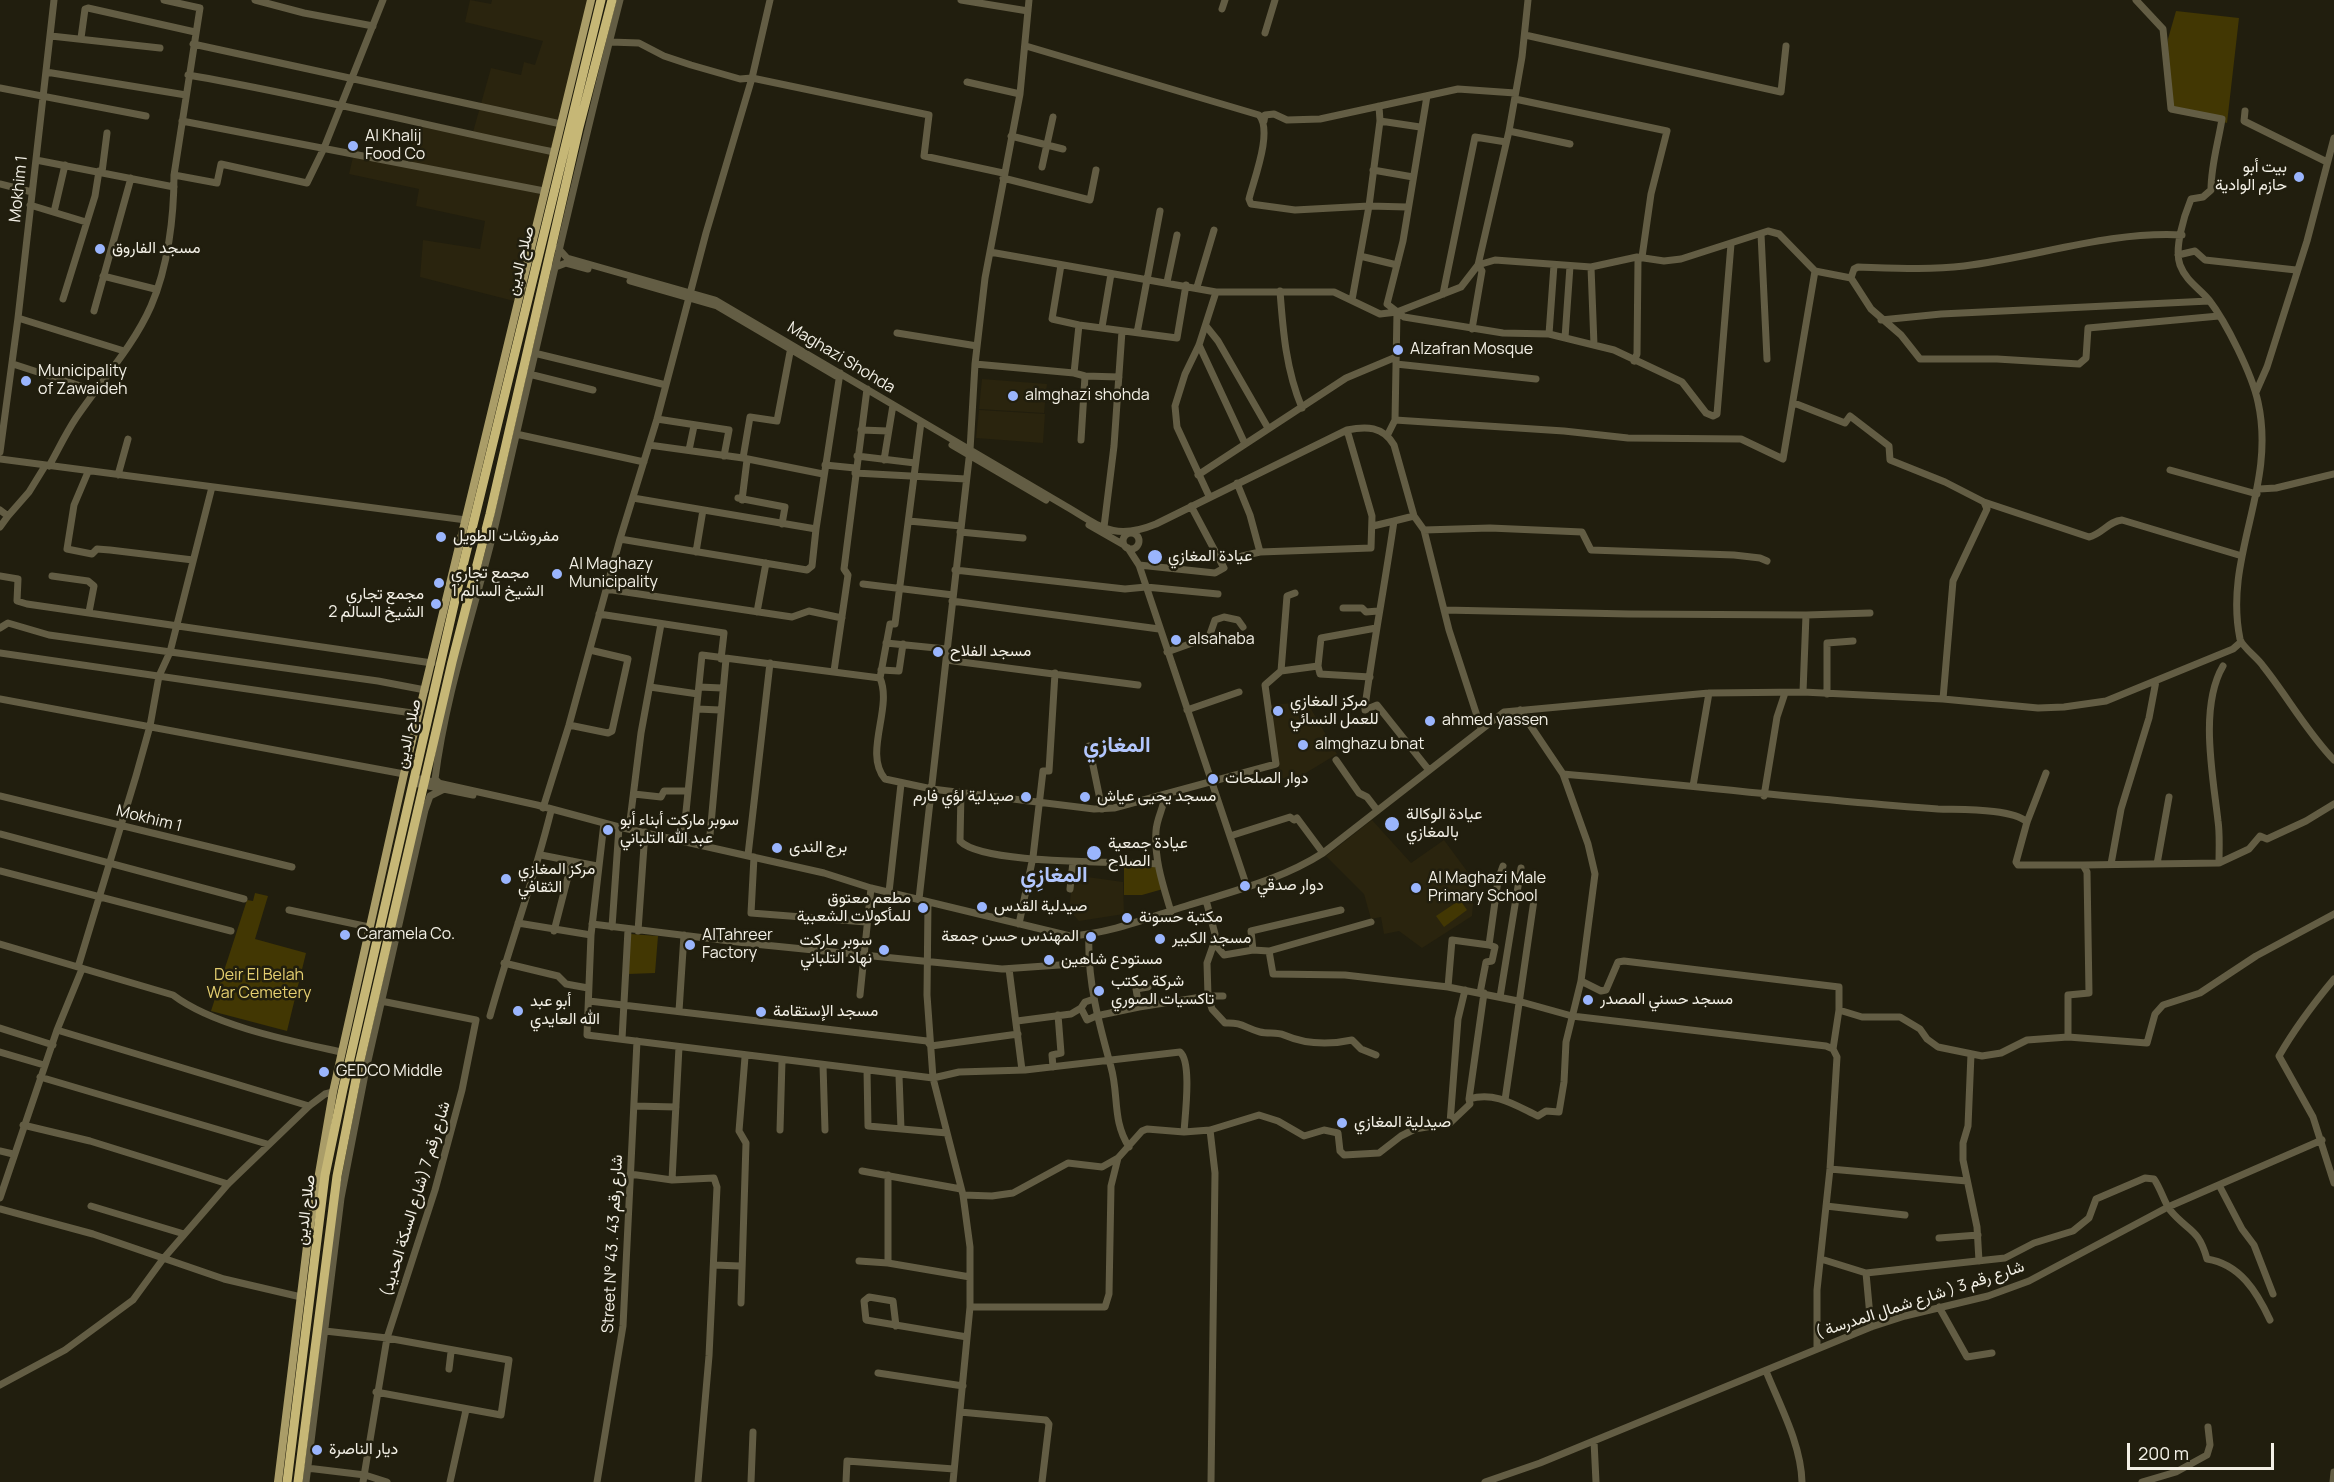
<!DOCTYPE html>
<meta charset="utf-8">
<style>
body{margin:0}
#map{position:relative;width:2334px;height:1482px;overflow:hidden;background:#211e0e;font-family:Manrope,sans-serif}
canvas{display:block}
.scale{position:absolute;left:2127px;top:1443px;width:147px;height:27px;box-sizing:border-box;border:3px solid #f3f0e6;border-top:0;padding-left:8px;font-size:18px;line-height:21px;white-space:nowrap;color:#f3f0e6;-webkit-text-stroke:4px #211e0e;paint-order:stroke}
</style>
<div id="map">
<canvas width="2334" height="1482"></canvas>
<div class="scale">200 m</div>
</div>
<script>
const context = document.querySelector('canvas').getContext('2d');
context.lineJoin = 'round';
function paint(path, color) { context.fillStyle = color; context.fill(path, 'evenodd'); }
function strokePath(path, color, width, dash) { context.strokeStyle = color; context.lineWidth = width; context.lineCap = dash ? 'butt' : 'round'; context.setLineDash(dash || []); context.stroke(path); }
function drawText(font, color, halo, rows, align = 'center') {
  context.font = font + ' Manrope,Vazirmatn,sans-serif'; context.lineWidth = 5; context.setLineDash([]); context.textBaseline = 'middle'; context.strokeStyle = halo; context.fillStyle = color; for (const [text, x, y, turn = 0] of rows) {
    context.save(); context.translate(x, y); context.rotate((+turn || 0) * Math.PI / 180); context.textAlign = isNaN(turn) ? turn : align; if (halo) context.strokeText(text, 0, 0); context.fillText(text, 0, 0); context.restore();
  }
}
const built = new Path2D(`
 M470,0L491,4L492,0H588L514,301L420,277L423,240L480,249L485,221L416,206L419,189L349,174L353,157L405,167L421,120L473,132L491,68L521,75L524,62L535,65L543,41L465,22Z
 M982,379L1047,384L1044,413L979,409Z
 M979,410L1045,414L1043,443L976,438Z
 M1307,702L1337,754L1296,779L1281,778L1268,705Z
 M1372,820L1411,863L1444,840L1475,882L1472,916L1422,948L1399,931L1384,934L1381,917L1371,919L1364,894L1326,856Z
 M1073,875L1123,882L1124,914L1079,921L1069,910Z`);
const green = new Path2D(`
 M2176,11L2239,18L2227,123L2169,107L2168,39Z
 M1157,864L1163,889L1142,895H1124V865Z
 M255,893L268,896L255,939L306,953L287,1031L211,1011L247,900L253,901Z
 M1460,900L1467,910L1444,927L1436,916Z
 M630,934L658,936L655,973L628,974Z`);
const minor = new Path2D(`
 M255,0L304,13L373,26
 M961,0L1028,11
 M1029,0L1020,94L985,278L975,364L970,450L946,660L1138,685
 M2136,0L2163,29L2171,109L2222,119C2218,144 2211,165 2211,190L2203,197L2191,199C2184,216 2174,248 2180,265C2186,281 2199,288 2209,300C2226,322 2252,374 2258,402C2277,487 2223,556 2240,639C2242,647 2258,658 2263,666C2287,696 2307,732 2334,760
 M1222,9L1225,0
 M1265,33L1275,0
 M1525,35L1781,92L1786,46
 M51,36L160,48
 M81,38L85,9L88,8L195,32
 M610,42L639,43L664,56L691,65L740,79L752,78L929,115L924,156L1003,173
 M193,44L561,124
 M1026,46L1259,115C1273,131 1254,179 1249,199L1251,204L1295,210L1369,206L1407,207
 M46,72L186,95
 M188,75C311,96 432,127 554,152
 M967,82L1020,94
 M0,88L146,116
 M1427,96L1403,241L1387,304L1404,317L1503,333L1549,334L1614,350L1682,382L1706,413L1713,416L1717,414L1731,244
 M1515,99L1667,131L1651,194L1642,257L1638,260L1637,354L1634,361
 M2245,111L2244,121L2327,162
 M182,121L544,191
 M1264,121L1265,115L1274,114L1287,120L1320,119L1458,89L1515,93
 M1380,121L1420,127
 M1509,131L1570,144
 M1011,136L1063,149
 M36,160L174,187
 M1042,167L1053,117
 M1373,170L1413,177
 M102,172L107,133
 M174,175L217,183L221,164L307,183L324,148L383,0
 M1003,178L1090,200L1096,170
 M0,184L32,192
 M30,205L86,222
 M54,212L65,165
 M1761,234L1767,359
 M558,248L567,258L715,300L1062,504C1099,525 1112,542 1156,524L1347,430C1366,426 1383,426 1394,445L1414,516L1424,530L1449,630L1481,728
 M990,252L1216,292H1334L1380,314L1397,312
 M2178,255L2195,251L2205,260L2296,270
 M1360,256L1397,265
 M1061,265L1052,319L1079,325L1177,338L1186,285
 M1591,267L1594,345
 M553,268L566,263L588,269
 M103,276L155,289
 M1851,278L1854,269L1858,267C1892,268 1930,270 1964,266C2037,257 2108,231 2182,235
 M630,281L717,306L836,376
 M1167,282L1177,235
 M1197,287L1214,230
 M1280,291C1283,331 1286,370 1302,408
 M1443,294L1475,137L1506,142
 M63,299L95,196L99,171
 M1352,300L1369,206L1380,121L1379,106
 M94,311L131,178
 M18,318L124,351
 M1881,320L1941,314L2209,301
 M1206,326L1218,341L1268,428
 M1102,327L1111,274
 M1472,329L1482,271L1478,265L1495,260L1591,267L1637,257L1664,261L1681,259L1768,231L1779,234L1815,271L1851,278L1871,309L1901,335L1920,359H1997L2079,364L2086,358L2088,328L2219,316
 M897,333L977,346
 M1137,333L1160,211
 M1549,334L1554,265
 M1565,338L1570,266
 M1199,345L1245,444
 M534,353L666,385
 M13,364L96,391
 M975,364L1074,373L1085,376L1119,377
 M1396,364L1536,379
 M1074,373L1079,325
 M529,374L593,390
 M2256,392L2267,367L2307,241L2334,138
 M1794,403L1845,423L1850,416L1889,446L1890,460L1945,482L1984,502L1987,509L1953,581L1943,699
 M657,419L729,430L724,456
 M1395,420L1564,431L1628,438L1741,439L1783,459L1815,271
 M861,430L888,431
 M516,434L644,462
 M1388,434L1395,420L1397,312L1461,287L1478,265L1509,131L1522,57L1528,0
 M1081,440L1085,376
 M649,445L743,458L823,474
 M952,445L1046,500
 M689,450L694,426
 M0,452L18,318L54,0
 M857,456L915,463
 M743,458L750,417L777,421L791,347
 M0,459L466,520
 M884,460L893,405
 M825,465L855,468
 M49,466C58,450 66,433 76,418C101,381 133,347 151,306C168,267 174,217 174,175L200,8L164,0
 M2170,470L2257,494
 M88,472L74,505L67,549L92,554L97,549L110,550L193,560
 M855,473L966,479
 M118,475L128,439
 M1198,475L1346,378L1396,357
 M1237,483L1250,515L1260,552
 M2259,489L2276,488L2334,474
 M1209,496L1177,427L1175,406L1185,374L1199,345L1216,292
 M633,498L816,529L840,373
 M738,498L785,507L782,524
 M742,500L747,460
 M1984,502L2089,537C2102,534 2109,521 2122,520L2242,556
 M0,510L8,516L0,527
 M8,516L29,492L45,466
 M1414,516L1394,521C1385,584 1373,645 1365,707V710L1377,705L1428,769
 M909,521L961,526
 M1089,525L1124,545
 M1373,526L1394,521
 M1104,527L1114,446L1122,331
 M1424,530L1490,528L1582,532L1591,550L1734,555L1760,558L1767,561
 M960,532L1023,538
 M1123 541a8 8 0 1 1 16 0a8 8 0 1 1-16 0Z
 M620,539L807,570L812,566L816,529
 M1128,548L1139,565L1247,887
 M696,552L703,510
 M1242,556L1260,552L1371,548L1372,516L1347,430
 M1139,565L1215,573L1224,568L1191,506
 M955,570L1125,589L1146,587L1218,594
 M0,576L18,579L17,601L27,604L432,663
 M52,576L88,581L94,586L89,612
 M863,584L953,595
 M606,589L792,617L809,611L842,618
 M952,601L1159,629
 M1343,608H1362L1366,612L1378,611
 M1444,610L1629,614L1806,615L1870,613
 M757,612L766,563
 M599,614L724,633L721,659
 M0,628L8,623L49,635L378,681L425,690
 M886,643L946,649
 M1167,652L1209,637L1215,620L1224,617L1238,620L1243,627
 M0,653L419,714
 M1318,666L1321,638L1376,628
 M881,670L899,671L903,644
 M834,671L848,575L844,569L867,389
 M1281,671L1318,666L1320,674L1370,677
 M880,678C893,708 863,753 885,779L932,789L1094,809L1114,808L1276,764L1265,685L1281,671L1287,596L1295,593
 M650,687L698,694
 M699,687L722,688
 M1803,692L1806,615
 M1827,694V643L1853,641
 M0,699L404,774
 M697,709L720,710
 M1187,710L1239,692
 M569,725L608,733L612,731L628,659L590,650
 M1089,746L1102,809
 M1336,760L1359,793L1367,797L1377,810
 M2046,773L2027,822L2016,862L2018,865H2083L2087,872L2089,993L2068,995V1037
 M1563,774C1688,785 1813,800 1938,809C1960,810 2011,808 2027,822
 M420,779L537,805L619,827L824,873L871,888L1070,936C1112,933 1147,918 1186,906C1233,891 1281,880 1323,853L1504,712L1709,693L1803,692L1943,699L2038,708L2064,707L2106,701L2233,649L2241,642
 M419,784L473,795
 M440,784L435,779C446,690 477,604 497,518C537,345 576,172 620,0
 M1693,786L1709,693
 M961,792L960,841C983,865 1119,861 1157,864
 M634,794L661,797L664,791H687
 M1165,794C1164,808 1157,817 1156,831C1154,859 1163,885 1171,912
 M0,796L292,867
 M1764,796L1777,717L1785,693
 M543,808L569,725L620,539L657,419L706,233L752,78L770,0
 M604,823L591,935L587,1035L933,1078L959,1072L1025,1070L1180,1052C1192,1062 1185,1115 1184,1132
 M629,829L641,733L661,624
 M0,834L244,899
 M1230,836L1290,817L1294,820L1297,818L1323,853
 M683,841L702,655L880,678L890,624H895L921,422
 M709,846L726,659
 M541,855L597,866
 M748,855L770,663
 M754,857L751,913L866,922
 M2219,863C2219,849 2220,834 2218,821C2213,776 2199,707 2223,666
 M2111,864L2121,809L2149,718L2156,681
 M2157,864L2169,797
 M2083,865L2219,863L2249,849L2260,836L2267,839L2306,821L2334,804
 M0,871L231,931
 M1070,889L1073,862
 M889,892L901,784
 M919,899L946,660
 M1206,900L1215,934L1214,943L1224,955L1253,950L1269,951L1371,922
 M928,902L927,995L933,1078L963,1195L970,1247V1307L953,1482
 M289,910L369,927
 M518,923L591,935
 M592,924L754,944L1002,969L1088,963
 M1019,924L1033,857L1043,771H1049L1055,673
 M612,927L619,827
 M554,931L572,861
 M638,931L645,832
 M1089,935C1087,980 1099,1024 1111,1067C1119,1095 1112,1121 1129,1147
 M0,944L173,995C214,1026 291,1041 341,1052
 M1253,950L1251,931L1341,910
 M1269,951L1273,974L1345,975L1448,987L1518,1001L1572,1016L1826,1046L1833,1049
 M504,963L558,976L566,984L588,988
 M78,967L136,776L150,726L159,676L170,652L212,487
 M1009,969L1022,1070
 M2334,979C2314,1003 2295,1028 2279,1056L2313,1117L2334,1183
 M1581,981L1601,991L1606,990L1618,962L1624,961L1839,987V1010L1862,1017H1900L1920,1029L1927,1039L1938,1047L1982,1056L2001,1053L2027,1040L2068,1037L2147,1043L2155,1014L2163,1005L2200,993L2256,956L2334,914
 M1448,987L1452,940L1489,945
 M1480,993L1486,962L1492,961L1495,947L1489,945L1498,880L1503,866
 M860,995L871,888
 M1223,996H1208L1212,1009L1225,1023C1242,1022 1245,1028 1260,1032C1268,1034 1277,1032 1284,1035C1305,1044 1329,1045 1352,1040L1361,1049L1376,1055
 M1500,997L1521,868
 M589,1001L927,1041L931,1046L1018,1034
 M1139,1007L1136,989L1148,987
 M1081,1008L1085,1002L1094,999
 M679,1011L684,935
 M490,1016C509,947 534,880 551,811
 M1017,1021L1071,1014L1081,1008L1087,1020L1096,1016L1139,1007L1208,996L1207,963L1214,943
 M0,1028L53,1045
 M57,1030L309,1106
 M622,1039L628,930
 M0,1052L44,1065
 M1971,1054L1968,1126L1963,1143V1160L1977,1227L1979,1261
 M823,1065L825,1130
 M1053,1067L1052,1055L1061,1053L1058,1015
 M867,1070L868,1126L947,1133
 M899,1076L901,1129
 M40,1077L267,1144
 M1469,1099L1484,993
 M1505,1100L1534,900
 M634,1106L676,1107
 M1450,1123L1458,1019L1465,990
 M23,1125L90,1141L228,1184
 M780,1130L782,1061
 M1210,1130L1215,1173L1211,1482
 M0,1151L13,1154
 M1830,1169L1967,1181
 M862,1171L961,1189
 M630,1174L672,1180L714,1178L717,1187L709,1356L698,1482
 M888,1175V1263
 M672,1180L679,1047
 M2219,1185L2242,1229L2254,1245L2273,1294
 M963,1195L992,1196L1013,1193L1068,1163L1102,1167L1118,1158L1142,1131L1147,1129L1184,1132L1210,1130L1259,1115L1278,1121L1304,1136L1324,1130L1338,1133L1340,1151L1344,1155L1379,1153L1401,1136L1415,1129L1450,1123L1470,1104L1469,1099C1495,1091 1515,1105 1538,1116L1546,1111L1559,1112L1564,1082L1566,1042L1581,981L1595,874L1588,844L1563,774L1520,710
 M0,1198L57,1030L82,969
 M91,1206L184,1234
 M1826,1206L1905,1215
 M0,1209L93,1234L224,1279L301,1297
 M1939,1238L1978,1235
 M1821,1259L1866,1273L2005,1258L2034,1243L2073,1231L2089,1218L2096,1199L2145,1178L2154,1179C2161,1189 2164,1202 2170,1210C2188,1232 2198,1227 2207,1259C2240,1264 2257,1292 2270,1320
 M859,1261L888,1263L970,1277
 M714,1265L740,1266
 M1866,1273L1871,1327
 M741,1303L746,1143L739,1131L745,1057
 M970,1307H1105L1109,1294L1111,1186L1118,1158
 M1939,1307L1967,1357L1992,1353
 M896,1326L893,1301L869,1297L864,1301L866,1320L967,1337
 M325,1331L387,1338L509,1360L501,1415L376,1392
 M1817,1348V1290L1830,1169L1837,1057L1833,1049L1839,1010
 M449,1369L451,1352
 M1766,1371C1780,1406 1801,1444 1802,1482
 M878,1373L963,1386
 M0,1385L65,1350L133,1300L163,1259L228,1184L309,1106L325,1094L333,1092
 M960,1412L1046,1420L1049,1424L1042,1482
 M1594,1441L1596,1482
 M307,1468L365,1475L387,1482
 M306,1482L341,1198L365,1074L425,810L430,796L444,789
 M363,1482L387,1338L435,1190L462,1090L476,1020L381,1001
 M450,1482L466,1410
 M597,1482L623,1326L637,1041
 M751,1482L753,1432
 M846,1482L847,1461L954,1469
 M1485,1482L1540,1463L1871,1327L1905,1316L1988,1296L2029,1281L2168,1207L2322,1140
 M2142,1482L2176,1472L2207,1455L2210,1445L2208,1427
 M2333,1482L2334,1472`);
const major = new Path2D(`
 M278,1482L308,1238L333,1092L404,774L591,0`);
const highway = new Path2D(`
 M287,1482L325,1175L343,1089L461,574L601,0
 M298,1482L337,1176L358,1069L452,662L490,514L579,127L612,0`);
const markers = [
 [353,146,6,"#9ab5fd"],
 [2299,177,6,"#9ab5fd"],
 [100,249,6,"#9ab5fd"],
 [1398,350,6,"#9ab5fd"],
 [26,381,6,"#9ab5fd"],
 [1013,396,6,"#9ab5fd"],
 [441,537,6,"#9ab5fd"],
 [1155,557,8,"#9ab5fd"],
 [557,574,6,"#9ab5fd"],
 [439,583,6,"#9ab5fd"],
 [436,604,6,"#9ab5fd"],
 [1176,640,6,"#9ab5fd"],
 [938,652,6,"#9ab5fd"],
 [1278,711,6,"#9ab5fd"],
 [1430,721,6,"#9ab5fd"],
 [1303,745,6,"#9ab5fd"],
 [1213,779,6,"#9ab5fd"],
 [1026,797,6,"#9ab5fd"],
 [1085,797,6,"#9ab5fd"],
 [1392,824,8,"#9ab5fd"],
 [608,830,6,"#9ab5fd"],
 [777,848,6,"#9ab5fd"],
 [1094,853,8,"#9ab5fd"],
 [506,879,6,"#9ab5fd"],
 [1245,886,6,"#9ab5fd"],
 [1416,888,6,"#9ab5fd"],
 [982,907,6,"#9ab5fd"],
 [923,908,6,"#9ab5fd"],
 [1127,918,6,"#9ab5fd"],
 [345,935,6,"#9ab5fd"],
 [1091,937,6,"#9ab5fd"],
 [1160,939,6,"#9ab5fd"],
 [690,945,6,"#9ab5fd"],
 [884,950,6,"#9ab5fd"],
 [1049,960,6,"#9ab5fd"],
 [1099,991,6,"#9ab5fd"],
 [1588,1000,6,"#9ab5fd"],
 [518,1011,6,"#9ab5fd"],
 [761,1012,6,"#9ab5fd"],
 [324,1072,6,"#9ab5fd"],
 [1342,1123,6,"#9ab5fd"],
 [317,1450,6,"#9ab5fd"]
];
const poiNames = [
 ["Al Khalij",365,137],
 ["Food Co",365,155],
 ["بيت أبو",2287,168,"right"],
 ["حازم الوادية",2287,186,"right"],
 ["مسجد الفاروق",112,249],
 ["Alzafran Mosque",1410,350],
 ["Municipality",38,372],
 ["of Zawaideh",38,390],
 ["almghazi shohda",1025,396],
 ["مفروشات الطويل",453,537],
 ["عيادة المغازي",1168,557],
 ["Al Maghazy",569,565],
 ["Municipality",569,583],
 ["مجمع تجاري",451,574],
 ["الشيخ السالم 1",451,592],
 ["مجمع تجاري",424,595,"right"],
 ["الشيخ السالم 2",424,613,"right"],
 ["alsahaba",1188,640],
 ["مسجد الفلاح",950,652],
 ["مركز المغازي",1290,702],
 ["للعمل النسائي",1290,720],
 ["ahmed yassen",1442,721],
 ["almghazu bnat",1315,745],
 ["دوار الصلحات",1225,779],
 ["صيدلية لؤي فارم",1014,797,"right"],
 ["مسجد يحيى عياش",1097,797],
 ["عيادة الوكالة",1406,815],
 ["بالمغازي",1406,833],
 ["سوبر ماركت أبناء أبو",620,821],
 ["عبد الله التلباني",620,839],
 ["عيادة جمعية",1108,844],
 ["الصلاح",1108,862],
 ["برج الندى",789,848],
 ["مركز المغازي",518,870],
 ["الثقافي",518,888],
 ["Al Maghazi Male",1428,879],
 ["Primary School",1428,897],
 ["دوار صدقي",1257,886],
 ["مطعم معتوق",911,899,"right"],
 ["للمأكولات الشعبية",911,917,"right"],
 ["صيدلية القدس",994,907],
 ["مكتبة حسونة",1139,918],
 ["Caramela Co.",357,935],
 ["AlTahreer",702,936],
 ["Factory",702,954],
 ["المهندس حسن جمعة",1079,937,"right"],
 ["مسجد الكبير",1172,939],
 ["سوبر ماركت",872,941,"right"],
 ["نهاد التلباني",872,959,"right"],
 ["مستودع شاهين",1061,960],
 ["شركة مكتب",1111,982],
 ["تاكسيات الصوري",1111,1000],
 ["مسجد حسني المصدر",1600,1000],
 ["أبو عبد",530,1002],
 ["الله العايدي",530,1020],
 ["مسجد الإستقامة",773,1012],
 ["GEDCO Middle",336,1072],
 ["صيدلية المغازي",1354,1123],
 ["ديار الناصرة",329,1450]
];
const streetNames = [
 ["Mokhim 1",19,189,-84],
 ["صلاح الدين",521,261,-76],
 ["Maghazi Shohda",841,358,31],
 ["صلاح الدين",409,734,-78],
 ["Mokhim 1",149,819,14],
 ["شارع رقم 7 (شارع السكة الحديد)",416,1199,-73],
 ["صلاح الدين",306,1210,-83],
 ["Street N° 43 . شارع رقم 43",613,1244,-87],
 ["شارع رقم 3 ( شارع شمال المدرسة )",1920,1300,-18]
];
const parkNames = [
 ["Deir El Belah",259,976],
 ["War Cemetery",259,994]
];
const districtNames = [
 ["المغازي",1117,746],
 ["المغازِي",1054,876]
];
paint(built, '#2a240e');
paint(green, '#423703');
strokePath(minor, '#635d44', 7);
strokePath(major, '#aa9d68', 8);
strokePath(highway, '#c6b776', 9);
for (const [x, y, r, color] of markers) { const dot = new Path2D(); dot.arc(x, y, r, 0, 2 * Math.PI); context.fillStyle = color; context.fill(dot); strokePath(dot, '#211e0e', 2); }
drawText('16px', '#f3f0e6', '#211e0e', poiNames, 'left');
drawText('16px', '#f3f0e6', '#211e0e', streetNames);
drawText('16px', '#e4ce70', '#211e0e', parkNames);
drawText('bold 22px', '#b2c6fd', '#211e0e', districtNames);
</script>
